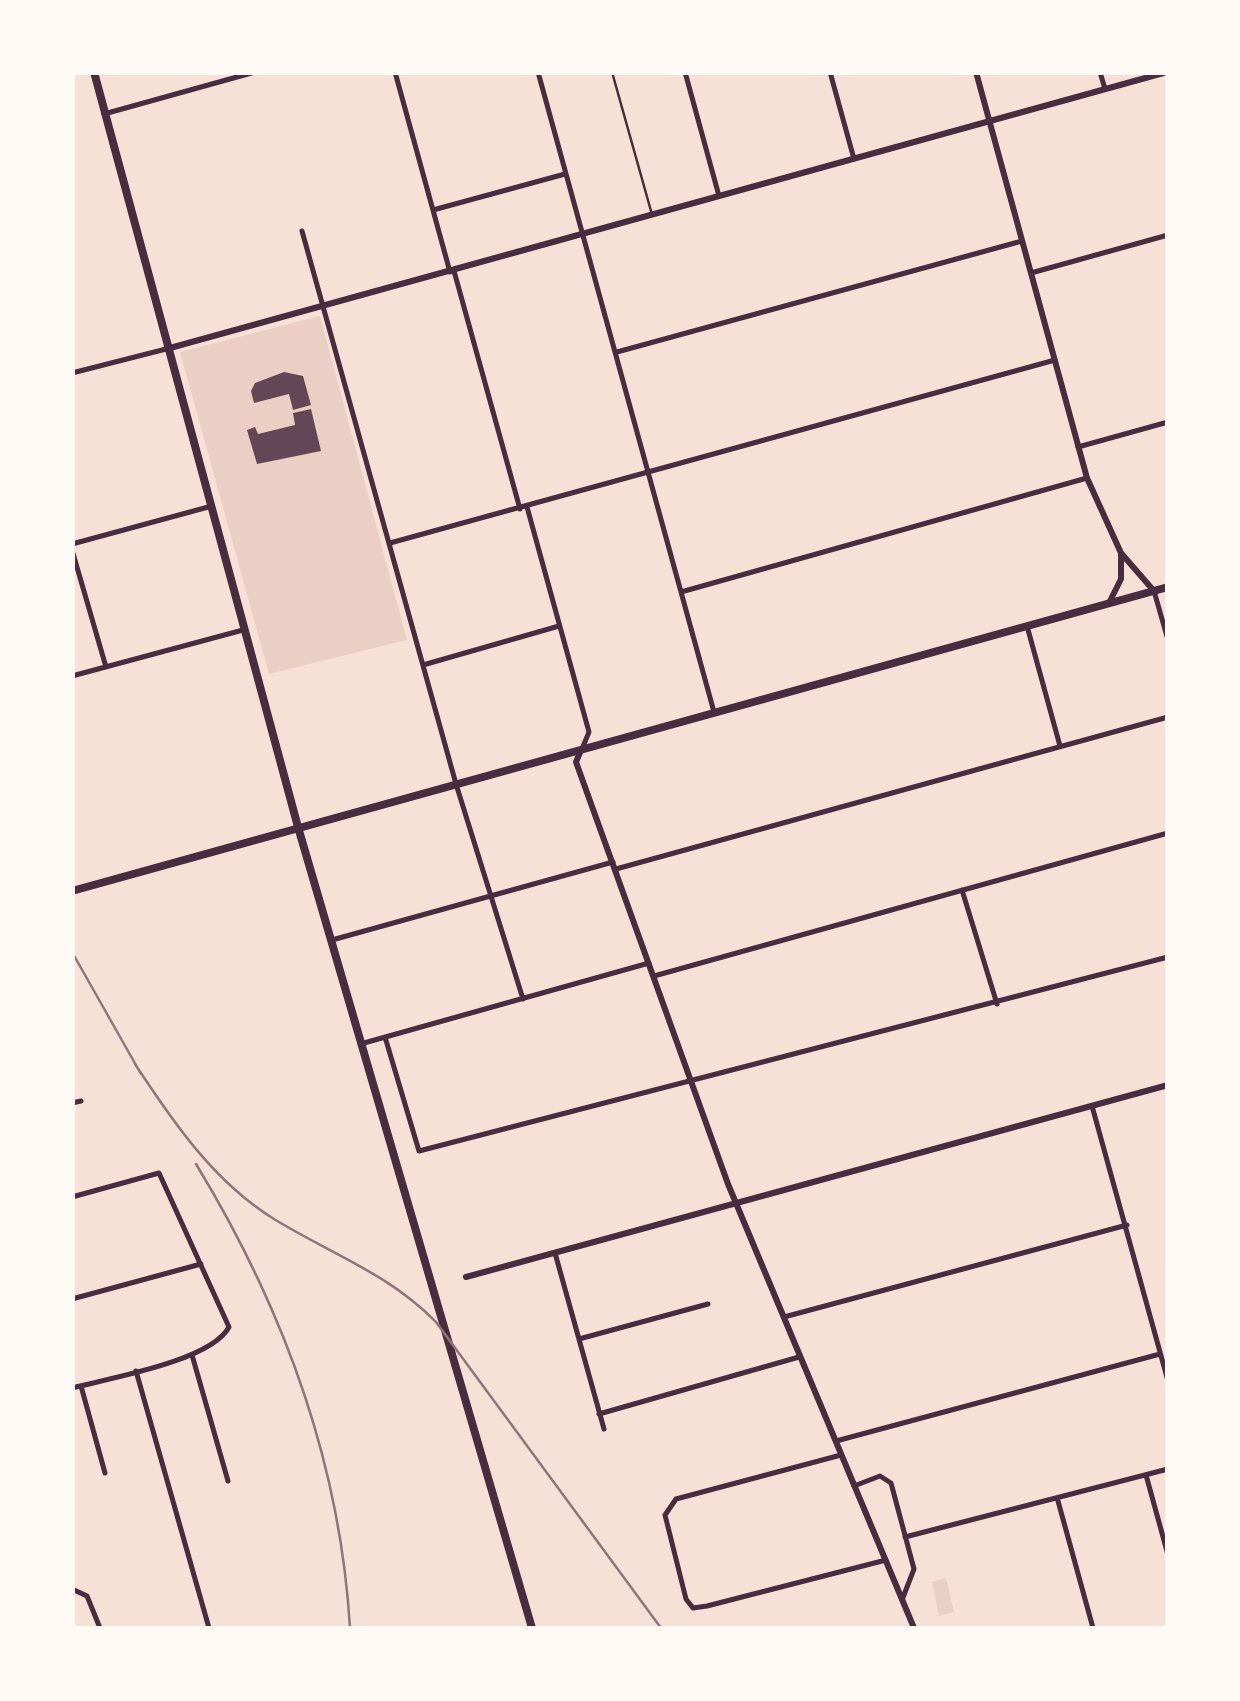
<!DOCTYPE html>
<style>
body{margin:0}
#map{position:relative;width:1240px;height:1701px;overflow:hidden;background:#f7e1d7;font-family:"Fira Sans Condensed",sans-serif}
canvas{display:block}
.frame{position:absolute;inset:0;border:75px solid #fffaf5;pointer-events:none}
</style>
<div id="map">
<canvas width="1240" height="1701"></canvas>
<div class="frame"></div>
</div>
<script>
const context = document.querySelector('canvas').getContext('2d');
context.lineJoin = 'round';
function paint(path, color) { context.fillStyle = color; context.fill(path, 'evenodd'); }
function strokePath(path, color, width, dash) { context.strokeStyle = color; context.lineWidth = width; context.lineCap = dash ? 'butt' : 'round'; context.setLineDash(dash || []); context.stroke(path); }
const green = new Path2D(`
 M320,316L407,640L269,674L180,352Z
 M946,1578L954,1612L939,1616L932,1582Z`);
const building = new Path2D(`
 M284,372L303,376L311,405L293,410L289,394L254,403L251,391L255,383Z
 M311,409L321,451L257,464L247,430L255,427L258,434L295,425L293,413Z`);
const service = new Path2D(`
 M612,72L651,211`);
const minor = new Path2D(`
 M395,72L450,272
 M538,72L714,712
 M685,72L719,196
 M830,72L854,159
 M1100,72L1105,89
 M104,114L255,72
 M433,210L565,174
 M302,231L456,784L523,999
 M454,271L520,509
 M1031,273L1168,235
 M617,352L1022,241
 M72,373L170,348
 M1078,447L1168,422
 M527,507L589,732L582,749
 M390,543L1055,360
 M72,544L212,506
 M72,550L106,667
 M1154,591L1168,640
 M681,592L1087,478
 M1027,626L1060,746
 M423,665L559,626
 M72,676L243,630
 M616,869L1168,717
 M962,890L997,1004
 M332,940L613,862
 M654,976L1168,833
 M385,1037L419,1151L1168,957
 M364,1043L649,963
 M72,1103L81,1101
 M1092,1106L1168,1381
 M72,1197L159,1173L229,1327C211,1361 110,1378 72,1388
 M555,1253L604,1429
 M72,1299L201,1264
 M784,1317L1127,1225
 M579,1339L708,1304
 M192,1355L228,1481
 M136,1371L209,1628
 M81,1386L105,1473
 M599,1414L799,1357
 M836,1441L1160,1354
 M841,1455L676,1499L665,1515L686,1599L693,1608L707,1606L886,1560
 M1146,1475L1168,1555
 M854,1486L880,1476L891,1483L914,1569L902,1600
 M1058,1501L1093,1628
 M905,1537L1168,1469
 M72,1589L87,1596L100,1628`);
const tertiary = new Path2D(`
 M976,72L1087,478L1121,553L1154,591
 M170,348L1167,72
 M1109,603L1121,579V554
 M581,750L576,762L728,1184L914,1628
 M466,1277L1168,1085`);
const secondary = new Path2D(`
 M72,891L1168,587`);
const primary = new Path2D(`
 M94,72L298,827L532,1628`);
const rail = new Path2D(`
 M72,952L141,1074
 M135,1064C173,1122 214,1182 274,1219C331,1254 388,1273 436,1322L661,1628
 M196,1164C283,1307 340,1460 350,1628`);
paint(green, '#ebcfc5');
paint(building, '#644757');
strokePath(service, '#4a2c40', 2.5);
strokePath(minor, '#4a2c40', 5);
strokePath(tertiary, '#4a2c40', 6);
strokePath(secondary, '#4a2c40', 8);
strokePath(primary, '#4a2c40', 8);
strokePath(rail, '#8f747c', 2.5);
</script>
